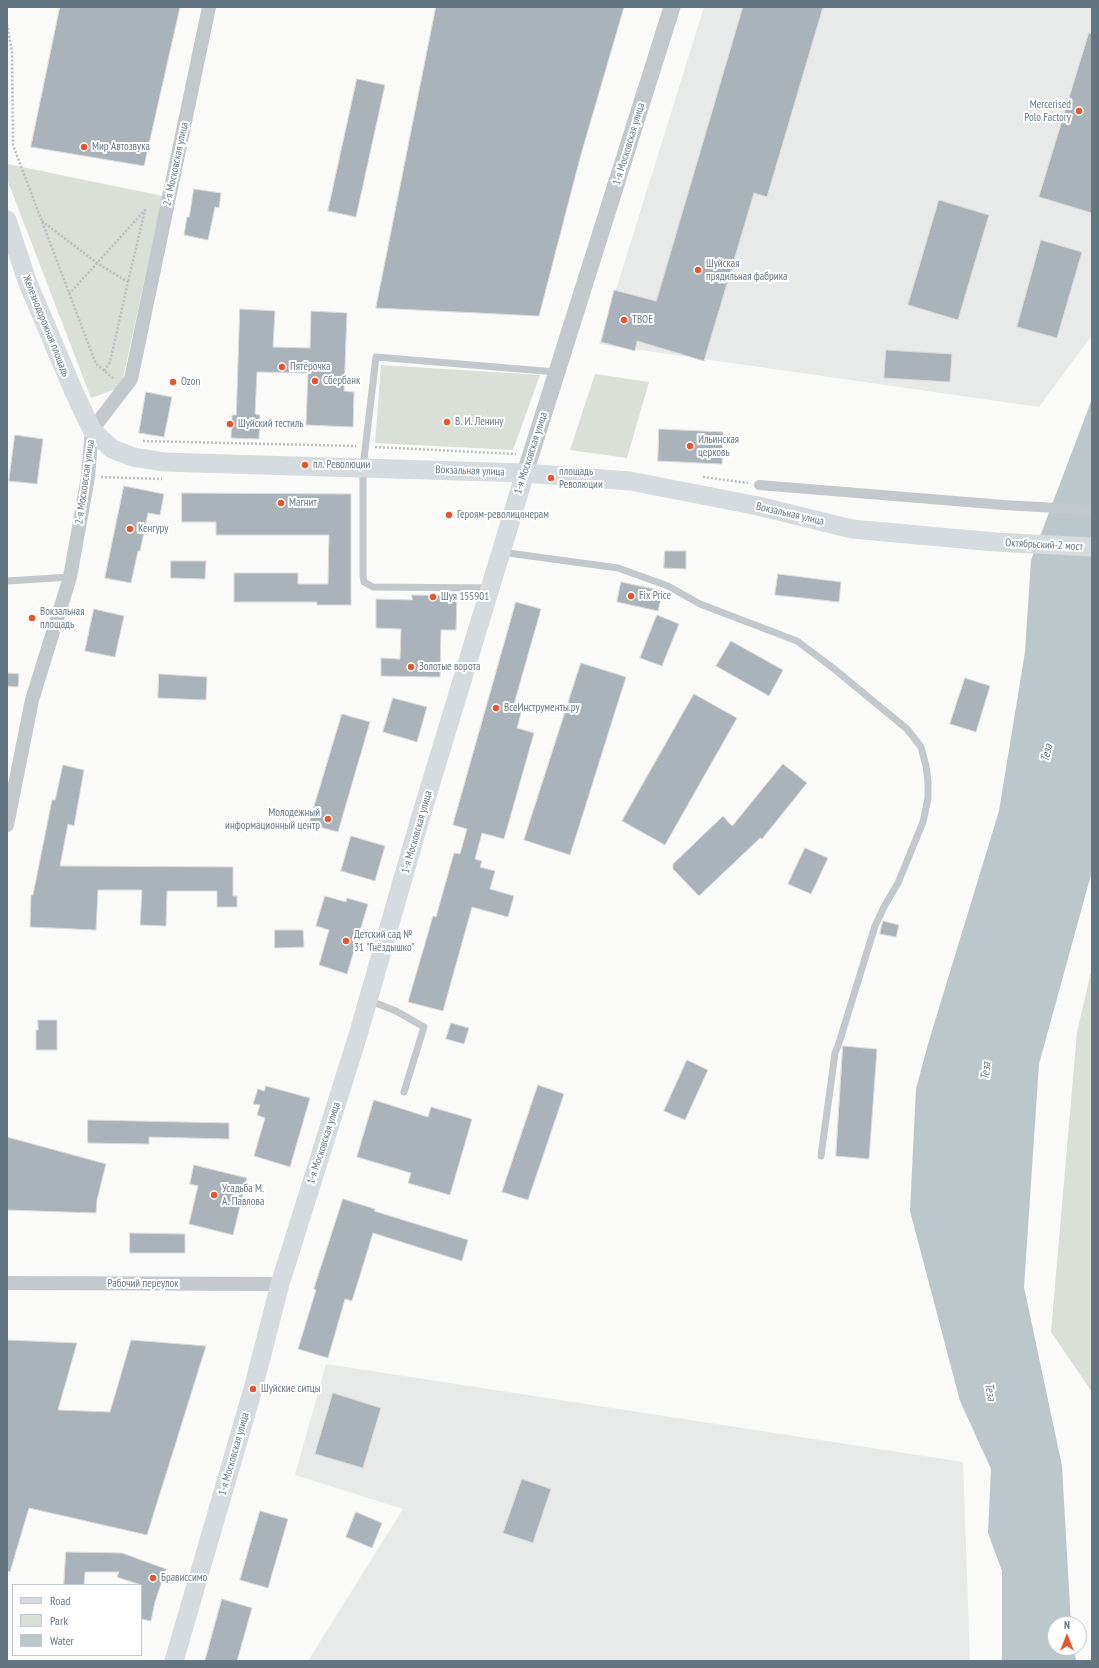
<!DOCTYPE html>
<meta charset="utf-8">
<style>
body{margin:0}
#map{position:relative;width:1099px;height:1668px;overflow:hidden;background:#fafaf8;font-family:"PT Sans Narrow",sans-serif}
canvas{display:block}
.frame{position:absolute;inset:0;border:8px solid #657683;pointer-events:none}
.legend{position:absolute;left:12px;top:1584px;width:130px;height:72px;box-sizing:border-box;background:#fff;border:1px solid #c1c8cd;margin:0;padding:5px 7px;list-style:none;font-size:12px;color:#657683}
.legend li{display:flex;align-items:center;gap:8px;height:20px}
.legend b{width:20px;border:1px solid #c1c8cd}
.north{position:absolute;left:1047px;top:1616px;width:40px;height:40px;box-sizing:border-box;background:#fff;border:1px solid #c1c8cd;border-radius:50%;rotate:0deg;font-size:11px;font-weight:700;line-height:16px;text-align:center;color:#657683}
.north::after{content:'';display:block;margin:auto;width:14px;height:18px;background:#e4572e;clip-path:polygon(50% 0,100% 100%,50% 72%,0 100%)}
</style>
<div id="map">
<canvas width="1099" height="1668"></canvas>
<div class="frame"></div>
<ul class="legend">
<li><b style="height:5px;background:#d6dbdf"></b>Road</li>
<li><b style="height:11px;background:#dadfd7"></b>Park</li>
<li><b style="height:11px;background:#bbc7cb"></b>Water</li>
</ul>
<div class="north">N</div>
</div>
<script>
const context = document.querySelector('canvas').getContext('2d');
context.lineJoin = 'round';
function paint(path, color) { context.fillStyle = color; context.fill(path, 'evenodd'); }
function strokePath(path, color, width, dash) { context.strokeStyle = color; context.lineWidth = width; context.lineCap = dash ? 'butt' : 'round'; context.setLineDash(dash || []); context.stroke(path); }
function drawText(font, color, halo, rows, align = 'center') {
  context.font = font + ' "PT Sans Narrow",sans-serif'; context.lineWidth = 4; context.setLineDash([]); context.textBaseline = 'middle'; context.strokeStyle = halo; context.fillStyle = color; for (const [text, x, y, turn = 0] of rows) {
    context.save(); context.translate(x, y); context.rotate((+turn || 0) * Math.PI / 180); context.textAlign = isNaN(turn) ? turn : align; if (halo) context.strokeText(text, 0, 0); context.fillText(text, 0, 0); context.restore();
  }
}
const built = new Path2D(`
 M704,7H1092V335L1039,407L599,344Z
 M326,1364L963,1462L970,1661H308L403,1509L295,1475Z`);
const green = new Path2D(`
 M7,164L163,196L121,387L91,398L7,179Z
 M381,365L540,375L513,450L375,443Z
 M595,374L649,382L627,458L570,450Z
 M1092,968V1392L1051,1332L1077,1032Z`);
const water = new Path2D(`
 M1092,399V871L1039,1064L1024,1287L1062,1466L1071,1624H1055V1648H1074L1076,1661H1002V1571L988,1533L991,1469L960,1401L910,1211L916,1089L928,1044L999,811L1025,652L1031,560Z`);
const building = new Path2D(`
 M60,7H180L144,166L31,147Z
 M436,7H624L580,158L539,316L376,308Z
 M743,7H823L767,197L754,193L704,361L637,341L635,351L601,342L614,290L656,301Z
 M1089,33L1092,34V213L1039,197Z
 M357,79L385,85L356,217L328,211Z
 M194,189L221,193L219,208L215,207L208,240L184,235L187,217H189Z
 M939,200L989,215L958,320L908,305Z
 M1041,240L1082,252L1057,338L1017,327Z
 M240,309L275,311L273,347L310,348L311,311L347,313L344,391L354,392L353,427L306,425L308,373L257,372L255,414L260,415L259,439L231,438L232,415H236Z
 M886,350L952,354L950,382L884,378Z
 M146,392L172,397L164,437L139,433Z
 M659,429L723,432L722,464L658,461Z
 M15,435L43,439L37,484L9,481Z
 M124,486L164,494L160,515L148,513L140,551H138L131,583L105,578Z
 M182,493L351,494V605H317V602H234V573H298V584H328L329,535H216V522H182Z
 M665,551H686V569L664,568Z
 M171,561H206L205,579L171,578Z
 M778,574L841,582L839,602L775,595Z
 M621,582L663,591L658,611L617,602Z
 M412,595L457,596L456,630H441L440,677L381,676V658L400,659L401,629L376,628V599L412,600Z
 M516,602L541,609L514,704L523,706L517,728L534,733L504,839L482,833L475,859L482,861L480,867L495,871L490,889L514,896L508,917L472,907L443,1011L408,1002L433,916L436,917L454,853L460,854L467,829L453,825Z
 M94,609L124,616L115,657L85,651Z
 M657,615L679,624L662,666L640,658Z
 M731,641L783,670L769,696L716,666Z
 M581,663L626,677L570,855L524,840Z
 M7,673L19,674L18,687L7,686Z
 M159,674L207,677L206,700L158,698Z
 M965,678L990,686L976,732L950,724Z
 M694,694L737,718L665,845L622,821Z
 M393,698L427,707L417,742L383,732Z
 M342,714L370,722L338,832L309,824Z
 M783,764L807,783L762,839L760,838L699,896L673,869V864L723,816L732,826Z
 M63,765L84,770L74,826L68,824L60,866L233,867V896H237V907H217V891H167L166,926L140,925L142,890H98L96,930L30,927L31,895H33L52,800H55Z
 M351,836L385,846L375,881L341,871Z
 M805,848L828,858L811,894L788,884Z
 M325,896L346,902L347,898L368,904L347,974L319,965L329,930L316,926Z
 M883,921L899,925L896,937L880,934Z
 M275,930H303L304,947L275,948Z
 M38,1020H57V1050H36V1030H38Z
 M451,1023L469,1028L464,1044L446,1039Z
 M843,1046L877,1049L869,1159L836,1156Z
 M687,1060L708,1070L685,1120L664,1111Z
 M538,1085L564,1094L528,1200L502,1192Z
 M266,1086L310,1098L290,1167L254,1156L265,1118L257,1115L260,1105L253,1104L258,1089L264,1091Z
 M374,1100L428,1117L431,1107L472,1119L450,1195L408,1183L411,1173L357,1157Z
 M88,1120L229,1123V1139L149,1137V1144L88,1143Z
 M7,1137L106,1164L97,1200L96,1213L7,1210Z
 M194,1165L247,1178L233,1235L189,1224L198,1186L190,1184Z
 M343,1199L375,1209L374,1211L468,1240L462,1261L373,1233L352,1301L345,1299L328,1358L298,1349L316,1290L314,1289Z
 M130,1233L185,1234V1253H130Z
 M7,1340L77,1343L58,1410L110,1412L131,1340L206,1346L147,1535L29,1508L10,1572L7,1571Z
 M333,1393L381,1408L363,1468L315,1454Z
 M522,1479L551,1489L533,1543L503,1533Z
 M260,1511L288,1519L268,1588L240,1580Z
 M356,1512L382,1523L372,1548L346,1537Z
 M66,1552L122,1553L166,1569L155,1602L151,1621L141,1619V1585L117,1577L119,1572H85L84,1585H64Z
 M222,1599L252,1608L237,1661H205Z`);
const path = new Path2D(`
 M7,24L12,52L13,145L96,364L114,379
 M42,221L97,263L128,282L110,362L104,371
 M69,294L145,210L128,282
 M143,441L356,446
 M375,447L516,454
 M101,477L162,479
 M703,477L748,483`);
const service = new Path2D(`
 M501,552L618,568L668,586L700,604L797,641L833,668L907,729L921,747L926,766L928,782V798L923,822L898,883L885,905L875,926L839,1043L835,1053L821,1156
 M7,581L70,577
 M490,588L373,587L364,582L363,575V467L376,357L556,372
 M368,1000L396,1011L424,1027L404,1092`);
const pedestrian = new Path2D(`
 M759,485L1004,505L1092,510`);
const minor = new Path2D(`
 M7,825L32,700L70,577L88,477L92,430L131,379L209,7
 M7,1283L280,1284`);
const tertiary = new Path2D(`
 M525,473L672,7`);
const secondary = new Path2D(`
 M7,220L27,281L74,392L92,430L112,449L133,457L164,462L525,473L630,481L758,506L852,529L995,542L1092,547
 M174,1661L253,1389L280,1284L358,1035L420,819L525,473`);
const markers = [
 [1079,111,4,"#e4572e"],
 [84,147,4,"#e4572e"],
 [698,270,4,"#e4572e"],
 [624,320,4,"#e4572e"],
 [282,367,4,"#e4572e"],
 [315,381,4,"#e4572e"],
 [173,382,4,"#e4572e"],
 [447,422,4,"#e4572e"],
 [230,424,4,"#e4572e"],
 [690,446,4,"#e4572e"],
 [305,465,4,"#e4572e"],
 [551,478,4,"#e4572e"],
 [281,503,4,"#e4572e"],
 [449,515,4,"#e4572e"],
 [130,529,4,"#e4572e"],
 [631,596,4,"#e4572e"],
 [433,597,4,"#e4572e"],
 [32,618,4,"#e4572e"],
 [411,667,4,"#e4572e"],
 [496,708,4,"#e4572e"],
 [328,819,4,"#e4572e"],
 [346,941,4,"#e4572e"],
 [214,1195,4,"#e4572e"],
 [253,1389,4,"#e4572e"],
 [153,1578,4,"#e4572e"]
];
const poiNames = [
 ["Mercerised",1071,105,"right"],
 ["Polo Factory",1071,118,"right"],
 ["Мир Автозвука",92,147],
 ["Шуйская",706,264],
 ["прядильная фабрика",706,277],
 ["ТВОЕ",632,320],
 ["Пятёрочка",290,367],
 ["Сбербанк",323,381],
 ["Ozon",181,382],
 ["В. И. Ленину",455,422],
 ["Шуйский тестиль",238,424],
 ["Ильинская",698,440],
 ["церковь",698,453],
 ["пл. Революции",313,465],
 ["площадь",559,472],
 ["Революции",559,485],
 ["Магнит",289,503],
 ["Героям-револицонерам",457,515],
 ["Кенгуру",138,529],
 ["Fix Price",639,596],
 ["Шуя 155901",441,597],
 ["Вокзальная",40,612],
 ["площадь",40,625],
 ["Золотые ворота",419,667],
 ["ВсеИнструменты.ру",504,708],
 ["Молодежный",320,813,"right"],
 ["информационный центр",320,826,"right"],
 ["Детский сад №",354,935],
 ["31 \"Гнёздышко\"",354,948],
 ["Усадьба М.",222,1189],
 ["А. Павлова",222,1202],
 ["Шуйские ситцы",261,1389],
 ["Брависсимо",161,1578]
];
const streetNames = [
 ["1-я Московская улица",629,144,-73],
 ["2-я Московская улица",176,164,-78],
 ["Железнодорожная площадь",46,326,68],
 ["1-я Московская улица",531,453,-72],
 ["Вокзальная улица",470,471,2],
 ["2-я Московская улица",85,482,-82],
 ["Вокзальная улица",790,514,13],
 ["Октябрьский-2 мост",1044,545,3],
 ["1-я Московская улица",417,832,-74],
 ["1-я Московская улица",324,1143,-72],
 ["Рабочий переулок",143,1284],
 ["1-я Московская улица",234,1454,-74]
];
const waterNames = [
 ["Теза",1047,753,-77],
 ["Теза",986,1071,-84],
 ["Теза",990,1392,80]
];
paint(built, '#e8e9e9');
paint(green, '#dadfd7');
paint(water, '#bbc7cb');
paint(building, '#aab3b9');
strokePath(building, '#dcdcda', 1);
strokePath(path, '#bbbfc2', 2.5, [2, 2]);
strokePath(service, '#c3c8cc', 7);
strokePath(pedestrian, '#c3c8cc', 10);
strokePath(minor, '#c3c8cc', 14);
strokePath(tertiary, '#c3c8cc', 17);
strokePath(secondary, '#d6dbdf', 19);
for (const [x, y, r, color] of markers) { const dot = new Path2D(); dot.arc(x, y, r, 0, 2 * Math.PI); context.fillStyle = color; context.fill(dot); strokePath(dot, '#fff', 1.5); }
drawText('11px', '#657683', '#fff', poiNames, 'left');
drawText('11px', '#657683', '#fff', streetNames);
drawText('italic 12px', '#60757c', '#fff', waterNames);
</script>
